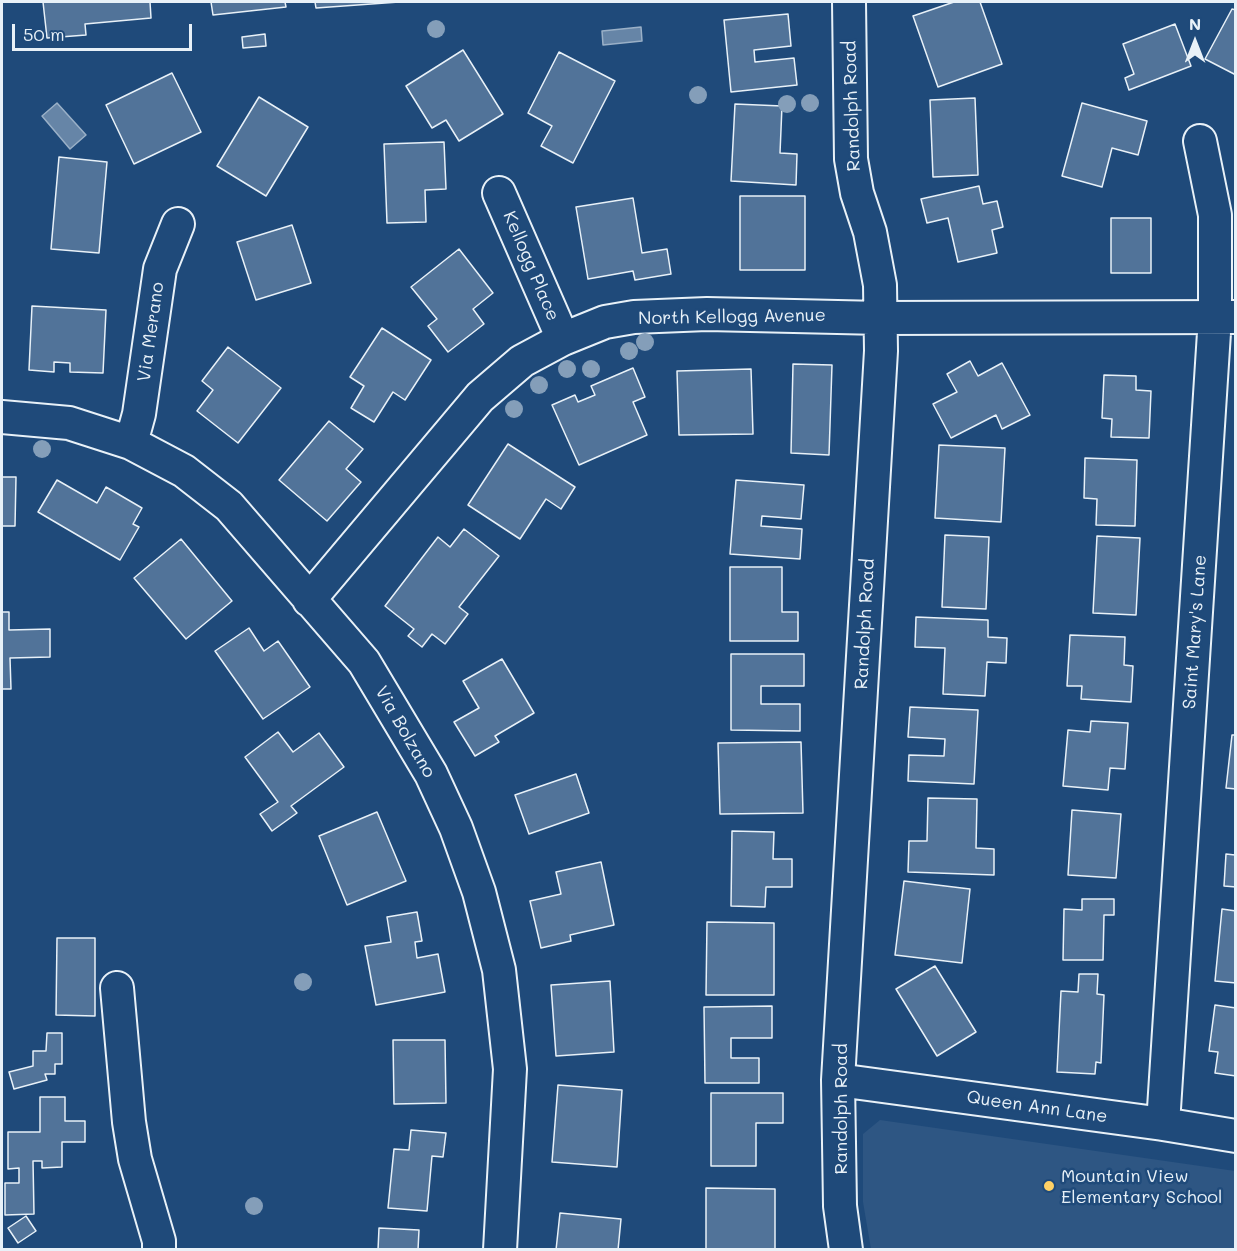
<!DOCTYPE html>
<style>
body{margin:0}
#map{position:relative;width:1237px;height:1251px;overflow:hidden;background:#1f4a7a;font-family:Mali,sans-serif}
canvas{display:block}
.frame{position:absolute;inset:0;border:3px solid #e8f1f8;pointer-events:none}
.north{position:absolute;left:1165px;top:12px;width:60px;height:60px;-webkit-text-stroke:4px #1f4a7a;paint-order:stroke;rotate:0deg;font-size:16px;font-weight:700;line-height:24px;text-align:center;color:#e8f1f8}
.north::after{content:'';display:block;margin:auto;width:21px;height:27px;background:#e8f1f8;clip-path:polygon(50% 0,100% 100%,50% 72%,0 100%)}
.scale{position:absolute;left:12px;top:24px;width:180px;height:27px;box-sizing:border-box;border:3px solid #e8f1f8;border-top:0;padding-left:8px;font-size:18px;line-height:21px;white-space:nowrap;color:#e8f1f8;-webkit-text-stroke:4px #1f4a7a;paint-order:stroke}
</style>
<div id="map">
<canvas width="1237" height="1251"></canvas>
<div class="frame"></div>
<div class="north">N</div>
<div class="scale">50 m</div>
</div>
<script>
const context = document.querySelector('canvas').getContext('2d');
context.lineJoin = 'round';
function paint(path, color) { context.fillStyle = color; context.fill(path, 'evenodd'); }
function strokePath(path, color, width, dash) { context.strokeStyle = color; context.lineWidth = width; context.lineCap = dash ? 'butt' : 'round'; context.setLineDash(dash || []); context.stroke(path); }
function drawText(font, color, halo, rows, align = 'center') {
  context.font = font + ' Mali,sans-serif'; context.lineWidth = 5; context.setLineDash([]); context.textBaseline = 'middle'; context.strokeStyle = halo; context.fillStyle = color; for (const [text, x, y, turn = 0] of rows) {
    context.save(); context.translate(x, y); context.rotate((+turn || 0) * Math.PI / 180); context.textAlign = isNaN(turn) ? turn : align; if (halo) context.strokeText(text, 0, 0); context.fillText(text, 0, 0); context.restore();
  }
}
const built = new Path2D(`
 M880,1120L1235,1171V1249H871L863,1202V1134Z`);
const water = new Path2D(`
 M641,27L642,41L603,45L602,31Z
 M57,103L86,135L70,149L42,116Z`);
const building = new Path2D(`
 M43,2H150L151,18L85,24L86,35L47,38Z
 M211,2H285L286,7L213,15Z
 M315,2H399L316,8Z
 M954,2H980L1002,64L938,87L913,16Z
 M1232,9L1236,10V75L1205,59Z
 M788,14L791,46L754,50L755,62L794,58L797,85L731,92L724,20Z
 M1175,24L1191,66L1129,90L1125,78L1134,74L1123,44Z
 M265,34L266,46L243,48L242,37Z
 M463,50L503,114L459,141L446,120L432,128L406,86Z
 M559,52L615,81L573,163L541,146L552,126L528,113Z
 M172,73L201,132L134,164L106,105Z
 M259,97L308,127L266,196L217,166Z
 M975,98L978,175L933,177L930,100Z
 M1082,103L1147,121L1138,155L1112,148L1102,187L1062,176Z
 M735,104L782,106L780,153L797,154L796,185L731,181Z
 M444,142L446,189L425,190L426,222L387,223L384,144Z
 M59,157L107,162L99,253L51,249Z
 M979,186L983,204L997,201L1003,227L992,230L997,253L958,262L948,218L927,223L921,199Z
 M740,196H805V270H740Z
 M633,198L642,253L667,249L671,274L635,280L633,271L588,279L576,207Z
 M1111,218H1151V273H1111Z
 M292,225L311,283L256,300L237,242Z
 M459,249L493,293L473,309L484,324L448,352L428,326L437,319L411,287Z
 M32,306L106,310L103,373L70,372V363L54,362V372L29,370Z
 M382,328L431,360L405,400L393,392L374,422L351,408L364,386L350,377Z
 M228,347L281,388L238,443L197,411L213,390L202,381Z
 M970,361L978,376L1002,363L1030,415L1002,429L996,415L951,438L933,404L957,392L947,374Z
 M793,364L832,365L829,455L791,453Z
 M633,368L645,397L633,402L647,435L579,465L552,405L575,395L578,402L595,395L591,386Z
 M751,369L753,434L679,435L677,371Z
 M1104,375L1136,376V390L1151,391L1149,438L1111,437L1112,419L1102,418Z
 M329,421L363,449L346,469L361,482L327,521L279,480Z
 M508,444L575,487L561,509L546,499L520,539L468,505Z
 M939,445L1005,448L1001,522L935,518Z
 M1085,458L1137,460L1135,526L1096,525L1097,499L1084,498Z
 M2,477H16L15,526H2Z
 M57,480L97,503L106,487L142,508L133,524L139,527L120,560L38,512Z
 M736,480L804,485L801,519L762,516L761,526L802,529L800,559L730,554Z
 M464,529L499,556L459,607L468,614L445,644L432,634L422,647L408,636L414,629L385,606L438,537L450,547Z
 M945,535L989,537L986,609L942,607Z
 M1097,536L1140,538L1136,615L1093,613Z
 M181,539L232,601L186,639L134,578Z
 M730,567H782V612H798V641H730Z
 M2,612H9V630L50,629V657L10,658L11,689H2Z
 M916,617L988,620V637L1007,638L1006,663L987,662L985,696L943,694L945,648L915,647Z
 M249,628L264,651L278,641L310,687L263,719L215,651Z
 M1070,635L1125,637L1124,665L1133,666L1131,702L1081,699L1082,686H1067Z
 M731,654H804V686H761V704H800V731L731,730Z
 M502,659L534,713L495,736L499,742L475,756L454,722L479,708L463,681Z
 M910,707L978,710L974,784L908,781L909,755L944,756L945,739L908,737Z
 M1091,721L1128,723L1125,769L1110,768L1108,790L1063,786L1068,730L1090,732Z
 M278,732L293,752L319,733L344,767L291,806L297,813L272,831L260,814L278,802L245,757Z
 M1232,735H1236V789L1226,788Z
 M801,742L803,813L720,814L718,743Z
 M576,774L589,813L529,834L515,795Z
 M928,798L977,799L976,848L994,849V875L908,872L909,841H927Z
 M1072,810L1121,814L1116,878L1068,875Z
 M377,812L406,881L347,905L319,836Z
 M732,831L774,832L773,859H792V887H766L765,907L731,906Z
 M1236,853V887L1224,886L1226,854L1235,855Z
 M601,862L614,925L570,935L571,941L541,948L530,901L561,894L556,872Z
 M904,881L970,889L962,963L895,955Z
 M1082,899H1114V915H1104L1103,960H1063L1064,909L1082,910Z
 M1222,909L1236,911V983L1215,981Z
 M417,912L422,941L415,942L417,958L438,954L445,992L376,1005L365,946L391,942L387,917Z
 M707,922L774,923V995H706Z
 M57,938H95V1016L56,1015Z
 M935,966L976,1032L937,1056L896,989Z
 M1079,974H1098L1097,994L1104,995L1101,1063L1096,1062L1095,1074L1057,1072L1061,991L1078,992Z
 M610,981L614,1052L556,1056L551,985Z
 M1215,1005L1236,1008V1076L1215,1073L1218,1052L1209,1051Z
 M772,1006V1038H731V1058H759V1083H705L704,1007Z
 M47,1033H62V1064H55V1074H45L47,1080L14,1089L9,1072L33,1066V1051H46Z
 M393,1040H445L446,1103L394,1104Z
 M558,1085L622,1090L617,1167L552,1162Z
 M711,1093H783V1123H756V1166H711Z
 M40,1097H65V1121H85V1142H62V1167L42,1168V1161H33L34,1214L5,1215V1183H19V1168L8,1169V1132H40Z
 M411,1130L446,1133L443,1157L432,1156L427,1211L388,1208L394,1149L409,1150Z
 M706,1188L775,1189V1250H706Z
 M560,1213L621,1219L618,1250H556Z
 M26,1216L36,1231L18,1243L8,1228Z
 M379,1228L419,1230L418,1250H378Z`);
const minor = new Path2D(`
 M499,193L563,339
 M2,417L69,423L131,443L184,471L229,506L364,662L431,774L456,828L479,892L499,970L510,1069L500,1250
 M131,443L139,414L160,269L178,224
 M309,600L480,397L522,361L563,339L605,322L634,317L707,314L881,318L1236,317
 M117,988L129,1122L135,1159L159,1241V1250
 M838,1080L1163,1124L1236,1136
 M1163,1124L1215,317V215L1200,141
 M846,1250L840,1206L838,1080L881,351L880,285L870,232L857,193L851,159L849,2`);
const trees = [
 [436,29],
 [698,95],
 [810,103],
 [787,104],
 [645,342],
 [629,351],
 [567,369],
 [591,369],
 [539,385],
 [514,409],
 [42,449],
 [303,982],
 [254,1206]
];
const markers = [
 [1049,1186,6,"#ffd166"]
];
const streetNames = [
 ["Randolph Road",852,106,-92],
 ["Kellogg Place",531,266,67],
 ["North Kellogg Avenue",732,317,-1],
 ["Via Merano",151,332,-82],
 ["Randolph Road",865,624,-87],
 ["Saint Mary's Lane",1195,632,-86],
 ["Via Bolzano",405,732,60],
 ["Queen Ann Lane",1037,1107,8],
 ["Randolph Road",841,1109,-90]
];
const poiNames = [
 ["Mountain View",1061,1176],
 ["Elementary School",1061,1197]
];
paint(built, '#2e5683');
paint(water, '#6685a7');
strokePath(water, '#9ab0c7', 1.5);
paint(building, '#517399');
strokePath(building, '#e8f1f8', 1.5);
strokePath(minor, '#e8f1f8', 36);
strokePath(minor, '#1f4a7a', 32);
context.fillStyle = '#849eb9';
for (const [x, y] of trees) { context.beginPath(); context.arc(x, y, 9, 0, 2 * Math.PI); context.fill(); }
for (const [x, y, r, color] of markers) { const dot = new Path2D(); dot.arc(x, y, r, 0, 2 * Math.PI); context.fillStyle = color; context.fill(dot); strokePath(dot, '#1f4a7a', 2); }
drawText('18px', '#e8f1f8', '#1f4a7a', streetNames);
drawText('18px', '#e8f1f8', '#1f4a7a', poiNames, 'left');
</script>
